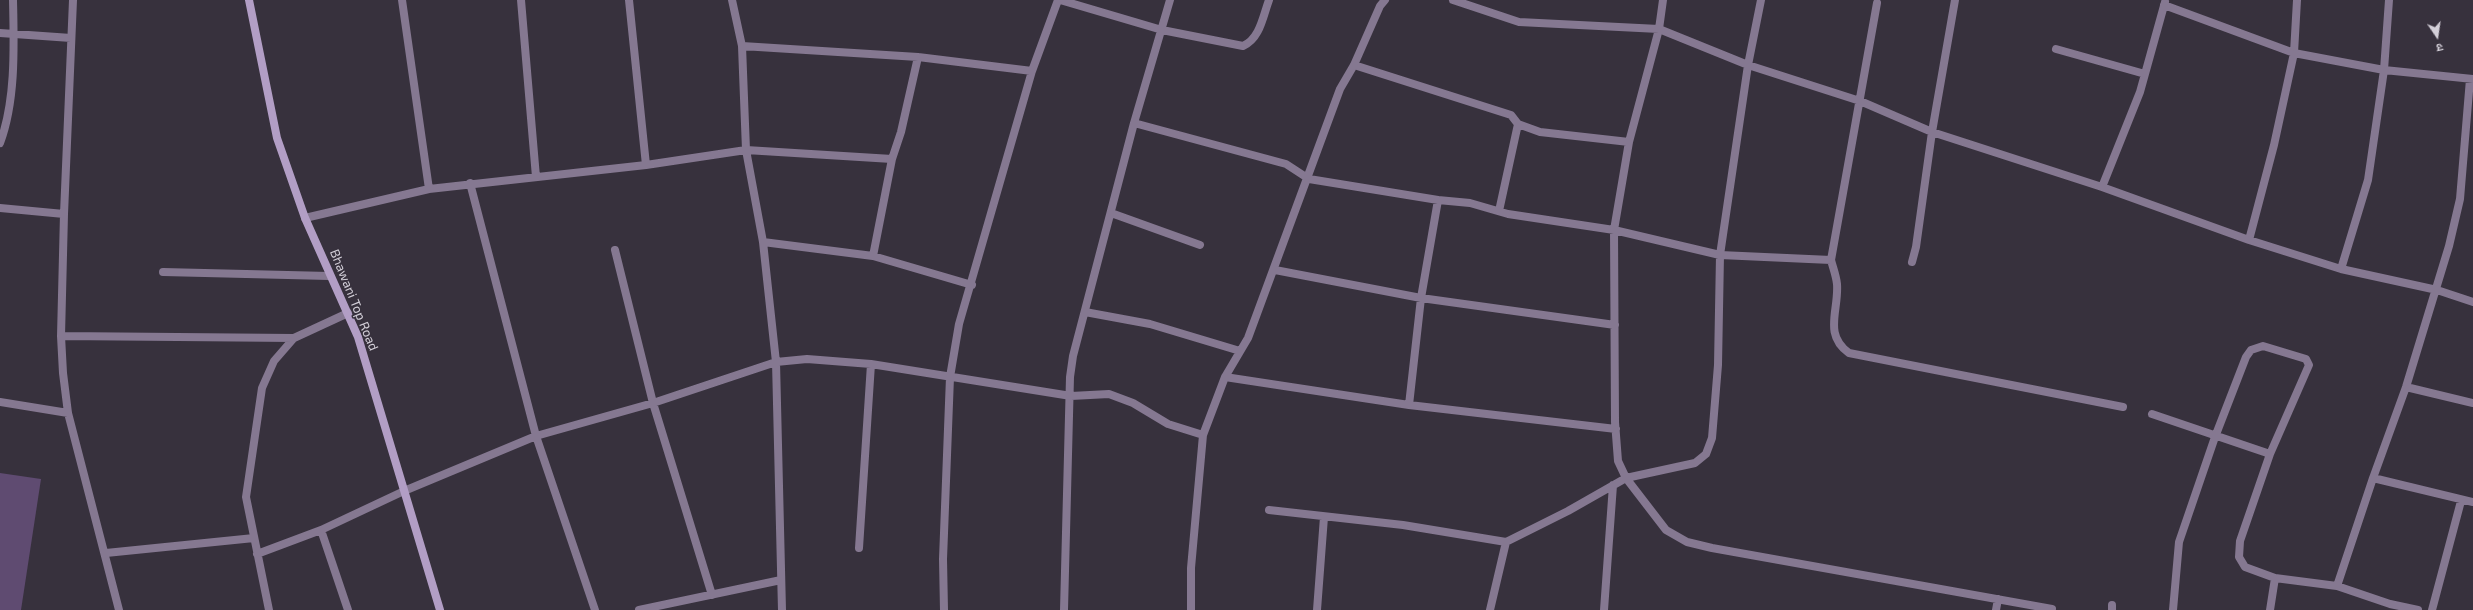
<!DOCTYPE html>
<meta charset="utf-8">
<style>
body{margin:0}
#map{position:relative;width:2473px;height:610px;overflow:hidden;background:#37313d;font-family:"Exo 2","Noto Sans Devanagari",sans-serif}
canvas{display:block}
.north{position:absolute;left:2417px;top:16px;width:40px;height:40px;-webkit-text-stroke:3px #37313d;paint-order:stroke;rotate:167deg;font-size:11px;font-weight:700;line-height:16px;text-align:center;color:#d3cfd8}
.north::after{content:'';display:block;margin:auto;width:14px;height:18px;background:#d3cfd8;clip-path:polygon(50% 0,100% 100%,50% 72%,0 100%)}
</style>
<div id="map">
<canvas width="2473" height="610"></canvas>
<div class="north">उ</div>
</div>
<script>
const context = document.querySelector('canvas').getContext('2d');
context.lineJoin = 'round';
function paint(path, color) { context.fillStyle = color; context.fill(path, 'evenodd'); }
function strokePath(path, color, width, dash) { context.strokeStyle = color; context.lineWidth = width; context.lineCap = dash ? 'butt' : 'round'; context.setLineDash(dash || []); context.stroke(path); }
function drawText(font, color, halo, rows, align = 'center') {
  context.font = font + ' "Exo 2",sans-serif'; context.lineWidth = 3; context.setLineDash([]); context.textBaseline = 'middle'; context.strokeStyle = halo; context.fillStyle = color; for (const [text, x, y, turn = 0] of rows) {
    context.save(); context.translate(x, y); context.rotate((+turn || 0) * Math.PI / 180); context.textAlign = isNaN(turn) ? turn : align; if (halo) context.strokeText(text, 0, 0); context.fillText(text, 0, 0); context.restore();
  }
}
const green = new Path2D(`
 M0,473L41,479L21,610H0Z`);
const street = new Path2D(`
 M73,0L64,214L61,336L63,373L68,413L119,610
 M402,0L429,189
 M521,0L536,177
 M629,0L646,165
 M732,0L742,46L746,150L763,242L776,362L782,610
 M1060,0L1162,30L1243,46C1260,39 1263,16 1269,0
 M1453,0L1519,22L1659,29L1748,65L1860,101L1932,132L2102,187L2249,240L2341,269L2437,290L2473,302
 M1663,0L1659,29L1629,142L1614,230L1615,422L1618,461L1626,478L1666,530L1687,542L1712,548L2052,609
 M2164,5L2294,53L2384,70L2473,79
 M0,33L71,38
 M742,46L918,57L1032,71
 M2056,49L2145,74
 M1354,65L1511,115L1518,124L1540,132L1629,142
 M1134,123L1286,164L1309,179L1438,200L1470,203L1508,214L1614,230L1720,255L1831,260L1877,3
 M0,143C16,100 14,46 13,0
 M470,183L536,436L595,610
 M2102,187L2140,92L2165,2
 M0,208L64,214
 M1499,211L1518,124
 M1111,213L1200,245
 M305,218L429,189L646,165L746,150L892,159
 M2249,240L2274,145L2294,53L2297,0
 M763,242L873,256L972,285
 M615,250L653,403L712,595
 M873,256L892,159L901,132L918,57
 M1831,260C1833,268 1836,275 1837,284C1839,311 1823,334 1849,353L2123,407
 M1912,262L1916,247L1932,132L1955,0
 M2341,269L2368,180L2384,70L2389,0
 M1275,270L1421,298L1615,325
 M163,272L329,276
 M1085,312L1150,324L1240,351
 M61,336L294,338
 M1225,377L1409,405L1616,429
 M2406,387L2473,403
 M0,402L68,413
 M1409,405L1421,298L1438,200
 M2152,414L2270,454
 M2373,478L2473,502
 M1269,510L1403,525L1506,542
 M321,530L348,610
 M859,548L871,364
 M106,553L254,538
 M257,554L321,530L404,491L536,436L653,403L776,362L807,359L871,364L1071,396L1109,394L1133,403L1168,424L1203,435
 M2337,586L2373,478L2406,387L2449,246L2460,199L2470,79
 M269,610L246,497L262,388L274,361L294,338L348,313
 M639,610L781,580
 M944,610L943,559L950,377L959,324L1032,71L1058,0
 M1064,610L1070,377L1073,356L1134,123L1170,0
 M1191,610V568L1203,435L1225,377L1248,338L1340,89L1354,65L1380,6L1385,0
 M1317,610L1324,517
 M1490,610L1506,542L1568,511L1626,478L1695,463L1706,454L1712,438L1718,365L1720,255L1748,65L1761,0
 M1604,610L1613,485
 M1996,610L1998,599
 M2112,610V605
 M2173,610L2179,542L2215,437L2246,357L2251,350L2263,346L2306,359L2309,365L2270,454L2240,541L2239,557L2245,567L2275,578L2337,586L2390,604L2418,610
 M2270,610L2275,578
 M2432,610L2461,501`);
const secondary = new Path2D(`
 M249,0L277,138L305,218L358,337L440,610`);
const streetNames = [
 ["Bhawani Top Road",354,300,68]
];
paint(green, '#5f4b71');
strokePath(street, '#857891', 8);
strokePath(secondary, '#b29ec5', 8);
drawText('13px', '#d3cfd8', '#37313d', streetNames);
</script>
